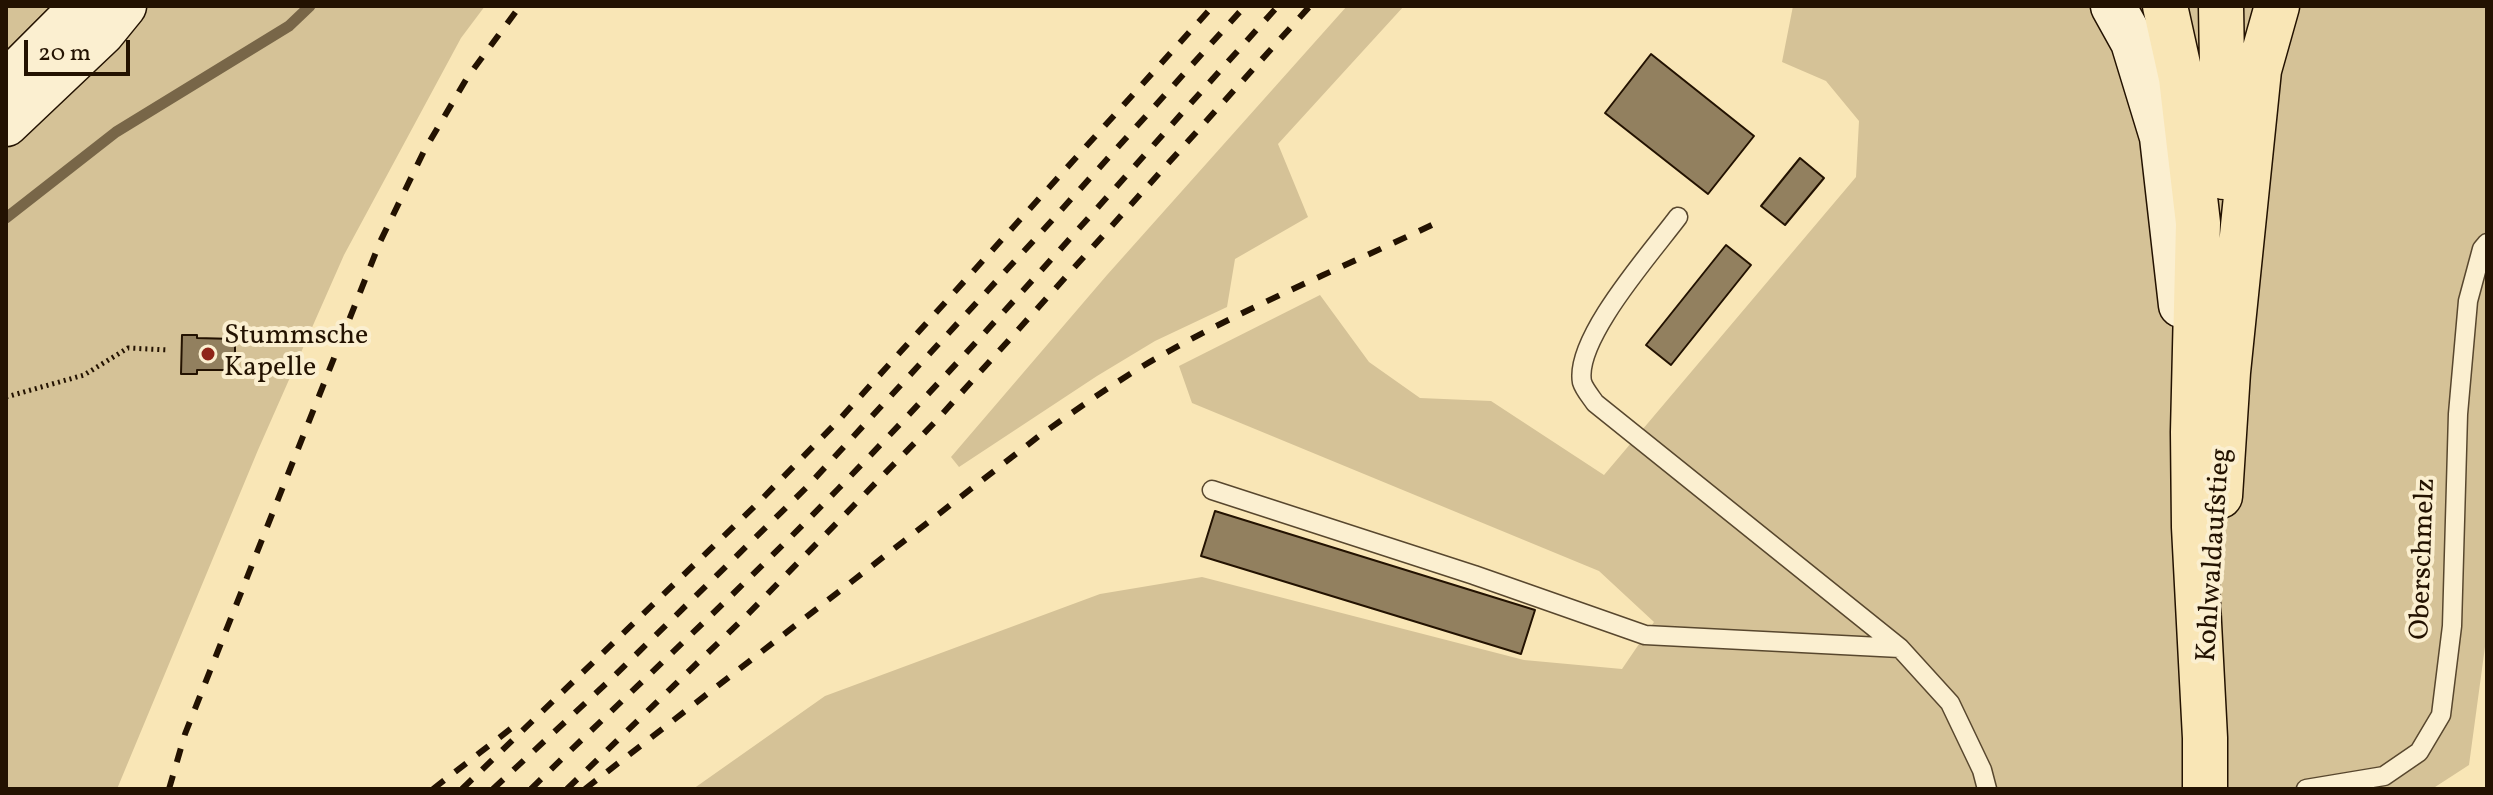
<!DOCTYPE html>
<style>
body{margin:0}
#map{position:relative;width:2493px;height:795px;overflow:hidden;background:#f9e6b6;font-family:Vollkorn,serif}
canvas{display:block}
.frame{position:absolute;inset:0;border:8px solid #231201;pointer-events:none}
.scale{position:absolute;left:24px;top:40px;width:106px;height:36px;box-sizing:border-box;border:4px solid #231201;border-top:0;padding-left:10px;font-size:24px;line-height:28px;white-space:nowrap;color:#231201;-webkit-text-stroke:6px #fbefd0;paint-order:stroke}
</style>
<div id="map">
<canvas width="2493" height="795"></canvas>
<div class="frame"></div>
<div class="scale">20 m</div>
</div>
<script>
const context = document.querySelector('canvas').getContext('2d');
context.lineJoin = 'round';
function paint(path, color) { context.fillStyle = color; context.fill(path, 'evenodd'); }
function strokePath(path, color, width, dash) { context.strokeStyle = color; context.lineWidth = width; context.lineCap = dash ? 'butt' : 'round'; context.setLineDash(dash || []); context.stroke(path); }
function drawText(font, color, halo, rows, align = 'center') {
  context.font = font + ' Vollkorn,serif'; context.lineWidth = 8; context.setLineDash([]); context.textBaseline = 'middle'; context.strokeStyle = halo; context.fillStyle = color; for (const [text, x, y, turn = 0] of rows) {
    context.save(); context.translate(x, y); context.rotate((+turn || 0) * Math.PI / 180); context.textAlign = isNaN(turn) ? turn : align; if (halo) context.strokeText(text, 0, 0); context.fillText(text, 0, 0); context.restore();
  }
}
const green = new Path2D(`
 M6,6H485L461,38L344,255L258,450L117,789H6Z
 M1347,6H1404L1278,144L1308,217L1235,259L1227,307L1155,341L1097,376L959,467L951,457L1107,275Z
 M1793,6H2487V632L2469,765L2432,789H693L825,696L1100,594L1202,577L1524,660L1622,669L1654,622L1599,571L1192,403L1179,366L1320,295L1369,362L1420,398L1491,401L1604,475L1856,177L1859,121L1826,81L1782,62Z`);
const stream = new Path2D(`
 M6,218L116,132L289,26L310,6`);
const building = new Path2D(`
 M1651,54L1754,136L1708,194L1605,113Z
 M1800,158L1824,178L1785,225L1761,206Z
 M1726,245L1751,265L1671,365L1646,345Z
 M182,335H197V338L235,339V370H197V374H181Z
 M1215,511L1535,610L1521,654L1201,556Z`);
const path = new Path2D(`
 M6,397L84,375L128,348L169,350`);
const service = new Path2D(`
 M1678,217C1652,252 1574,339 1582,382C1584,389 1591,397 1595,403L1900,648L1950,703L1982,770L1987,789
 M1212,490L1474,575L1645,635L1900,648
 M2306,789L2384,776L2419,752L2441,715L2452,626L2458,414L2468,301L2482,249L2487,243`);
const secondary = new Path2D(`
 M2113,6L2133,42L2162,137L2181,305
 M6,83L83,6
 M6,124L102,33L124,6`);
const primary = new Path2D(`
 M2165,6L2181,78L2198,223L2193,432L2194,527L2205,738V789
 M2221,6L2224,177
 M2220,496L2228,372L2259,70L2277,6`);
const rail = new Path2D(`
 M169,789L185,734L380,242L424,151L467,78L520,6
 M433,789L513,727
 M462,789L757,504L838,421L1213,6
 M493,789L610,680L806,488L1036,238L1245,6
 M531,789C633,689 738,592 838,489C989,333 1132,168 1278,6
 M567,789L747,615L935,422L1310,6
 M585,789L1039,436C1079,408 1119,379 1162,355C1251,305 1346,266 1438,222`);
const markers = [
 [208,354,8,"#8f2418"]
];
const poiNames = [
 ["Stummsche",224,338],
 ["Kapelle",224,370]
];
const streetNames = [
 ["Kohlwaldaufstieg",2216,555,-86],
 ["Oberschmelz",2425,559,-88]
];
paint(green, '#d5c297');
strokePath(stream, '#786648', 11);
paint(building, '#92805f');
strokePath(building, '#231201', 2);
strokePath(service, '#58472e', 21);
strokePath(secondary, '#231201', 47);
strokePath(primary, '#231201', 47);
strokePath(path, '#231201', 5, [2, 4]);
strokePath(service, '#fbefd0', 18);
strokePath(secondary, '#fbefd0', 44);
strokePath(primary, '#f9e6b6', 44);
strokePath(rail, '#231201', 6, [14, 14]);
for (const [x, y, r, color] of markers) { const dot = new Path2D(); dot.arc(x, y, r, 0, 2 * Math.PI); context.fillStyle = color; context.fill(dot); strokePath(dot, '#fbefd0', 3); }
drawText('28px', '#231201', '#fbefd0', poiNames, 'left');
drawText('28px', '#231201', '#fbefd0', streetNames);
</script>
